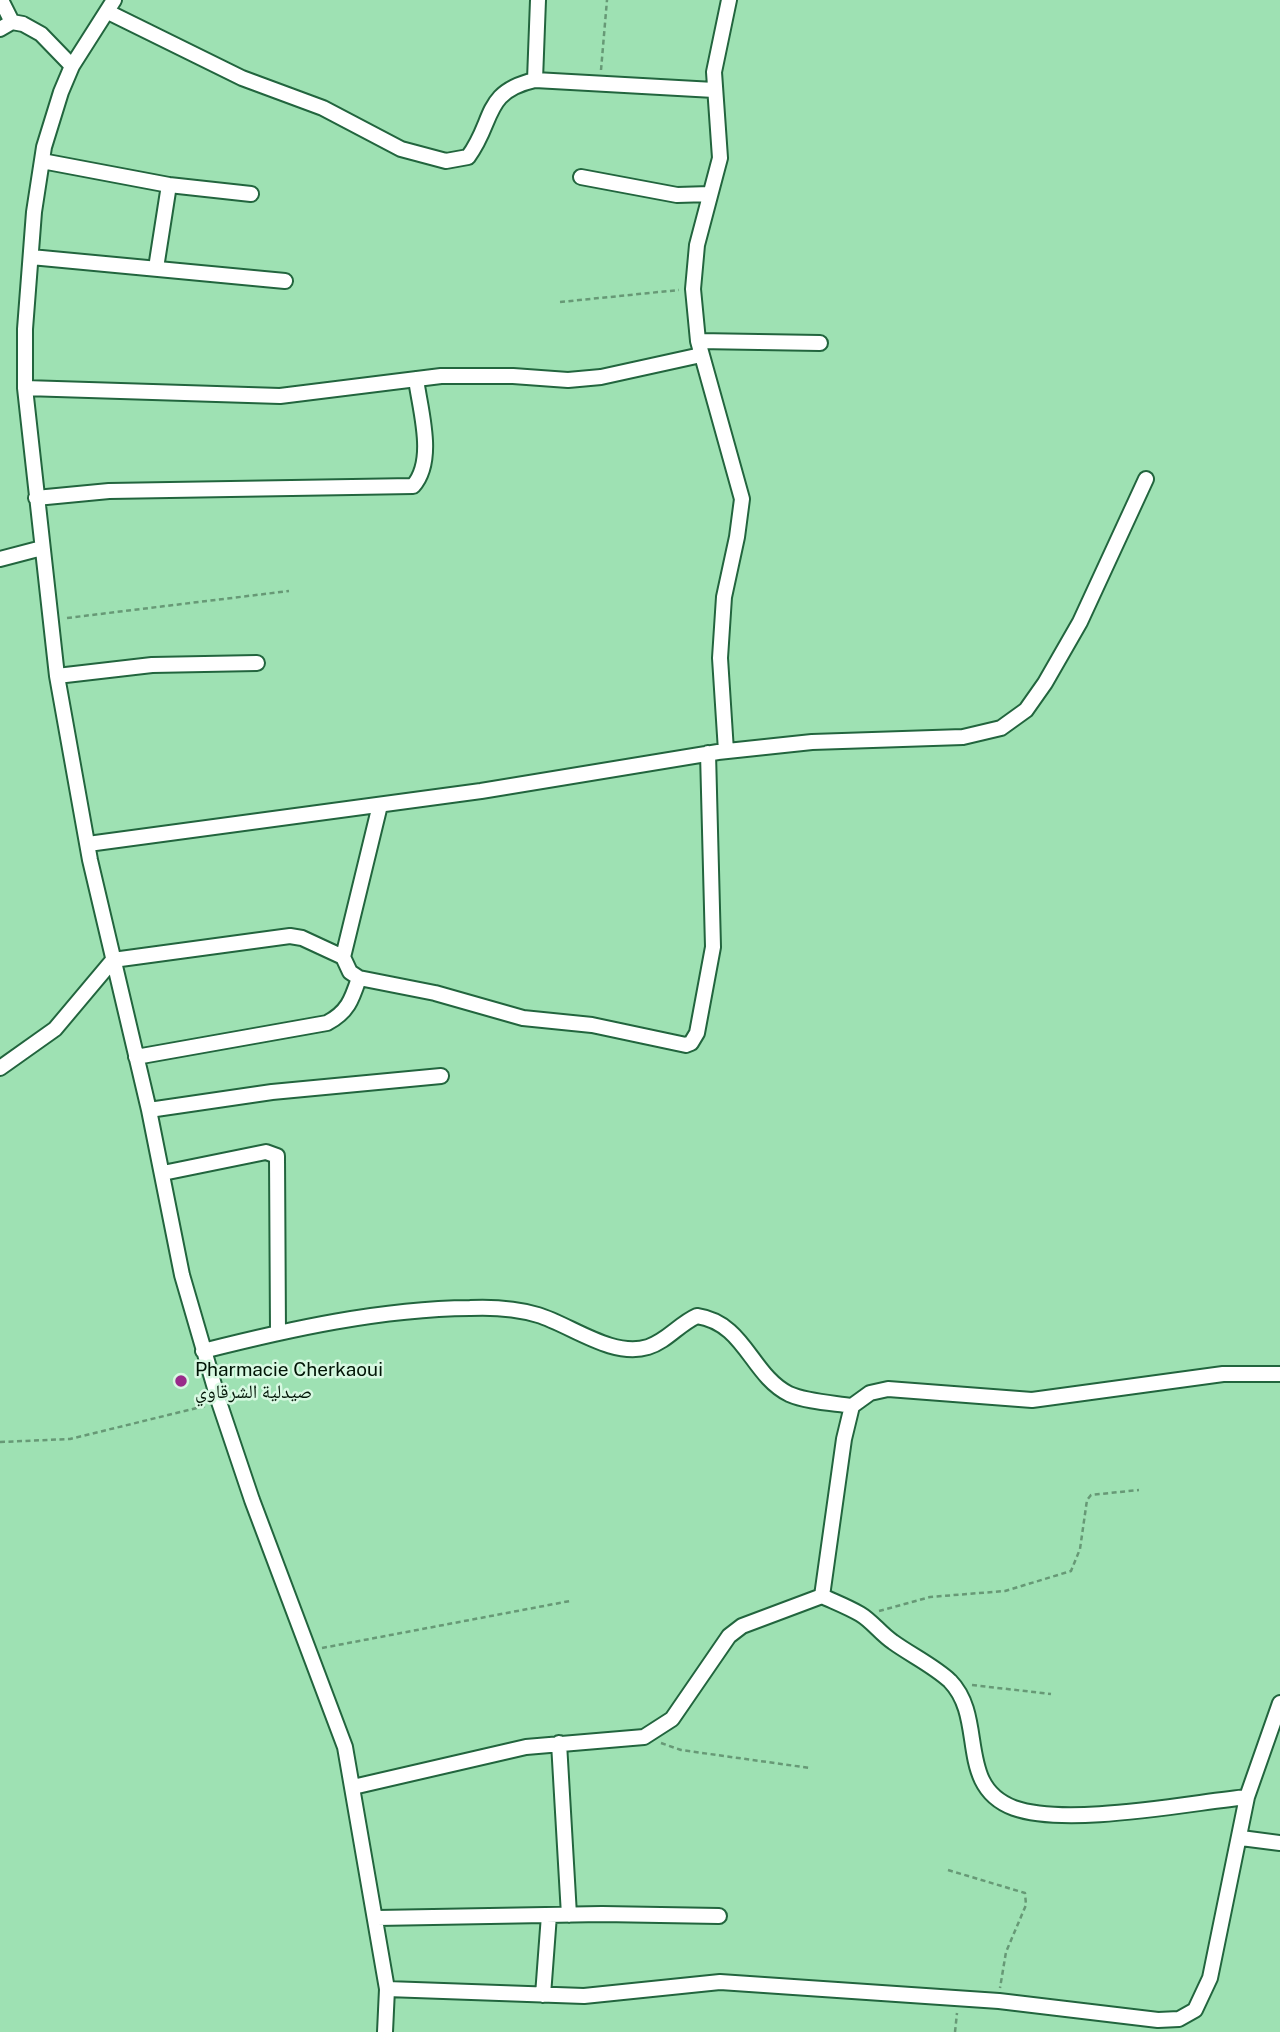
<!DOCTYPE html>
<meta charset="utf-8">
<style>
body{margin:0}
canvas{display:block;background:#9ee1b3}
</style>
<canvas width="1280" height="2032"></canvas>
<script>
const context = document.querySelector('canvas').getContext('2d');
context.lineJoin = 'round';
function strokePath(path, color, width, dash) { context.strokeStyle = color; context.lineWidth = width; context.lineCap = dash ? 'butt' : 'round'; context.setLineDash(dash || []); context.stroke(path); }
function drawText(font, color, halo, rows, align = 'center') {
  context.font = font + ' "Public Sans","Noto Naskh Arabic",sans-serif'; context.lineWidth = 5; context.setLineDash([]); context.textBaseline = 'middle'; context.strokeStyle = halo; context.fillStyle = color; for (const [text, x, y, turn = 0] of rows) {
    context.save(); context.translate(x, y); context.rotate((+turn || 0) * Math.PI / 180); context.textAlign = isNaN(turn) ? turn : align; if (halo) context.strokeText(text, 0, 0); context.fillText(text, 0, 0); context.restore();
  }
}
const path = new Path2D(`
 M601,70L607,0
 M560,302L679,290
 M67,618L289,591
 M0,1442L70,1439L205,1406
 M879,1611L930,1597L1005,1591L1071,1571L1080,1549L1087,1500L1091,1495L1139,1490
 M322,1648L570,1601
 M972,1685L1051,1694
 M661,1743L681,1750L810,1768
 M948,1870L1025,1893L1026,1905L1006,1952L1000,1988
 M955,2032L957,2013`);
const minor = new Path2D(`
 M1,0L12,22
 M114,0L72,66L61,92L44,147L34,212L25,329V388L57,676L90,860L149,1110L182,1275L219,1402L252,1500L345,1747L387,1989L385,2032
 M108,12L242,78L323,108L401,149L446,161L468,157C495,121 482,92 535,80L714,90
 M0,29L12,22L23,24L41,34L72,66
 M535,80L538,0
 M42,161L169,185L251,194
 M581,177L677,195L710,194
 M31,257L285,281
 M156,268L169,185
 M698,341L820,343
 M25,388L280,396L441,376H513L568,380L601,377L701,355
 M36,498L109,491L413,486C436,460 420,410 416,379
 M0,559L42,548
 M57,676L152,665L257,663
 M726,751L720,658L724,597L737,537L742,499L698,341L693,289L697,245L720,158L714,72L729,0
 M380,805L343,957L350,972L359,978L435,993L523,1018L592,1025L686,1045L691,1043L697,1033L713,947L708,753
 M88,844L481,791L718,752L812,742L963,737L1001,728L1026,710L1045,683L1080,622L1146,479
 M136,1057L327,1023C348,1012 352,999 359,978
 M0,1068L55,1029L113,960L290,936L302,938L343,957
 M149,1110L272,1092L441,1076
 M163,1173L266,1152L277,1156L278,1333
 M203,1351C290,1329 380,1309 470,1308C493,1307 515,1308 538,1315C571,1325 612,1358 648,1347C667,1341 679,1324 697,1316C745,1323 751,1375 789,1394C807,1402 833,1403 852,1406
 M822,1596C835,1602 848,1607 860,1614C872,1621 881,1634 893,1642C911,1655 934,1666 950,1681C987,1719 955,1786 1014,1808C1068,1827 1188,1803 1247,1797
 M559,1743L569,1915
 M353,1787L526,1747L644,1737L672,1719L729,1636L742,1626L822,1596L844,1439L852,1406L870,1393L888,1389L1032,1400L1223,1374H1280
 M1241,1838L1280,1843
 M377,1918L602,1914L719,1916
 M387,1989L584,1996L720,1982L999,2001L1158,2020L1179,2019L1195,2010L1210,1978L1247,1797L1280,1703
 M543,1995L549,1915`);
const markers = [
 [181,1381,7,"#992b8a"]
];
const poiNames = [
 ["Pharmacie Cherkaoui",195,1370],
 ["صيدلية الشرقاوي",195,1392]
];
strokePath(minor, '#22653e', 18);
strokePath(path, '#679976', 2.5, [5, 3.5]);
strokePath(minor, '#fff', 14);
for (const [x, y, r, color] of markers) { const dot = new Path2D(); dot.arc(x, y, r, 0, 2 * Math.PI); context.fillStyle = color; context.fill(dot); strokePath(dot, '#d8f9e2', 2.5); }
drawText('19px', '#001405', '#d8f9e2', poiNames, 'left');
</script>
